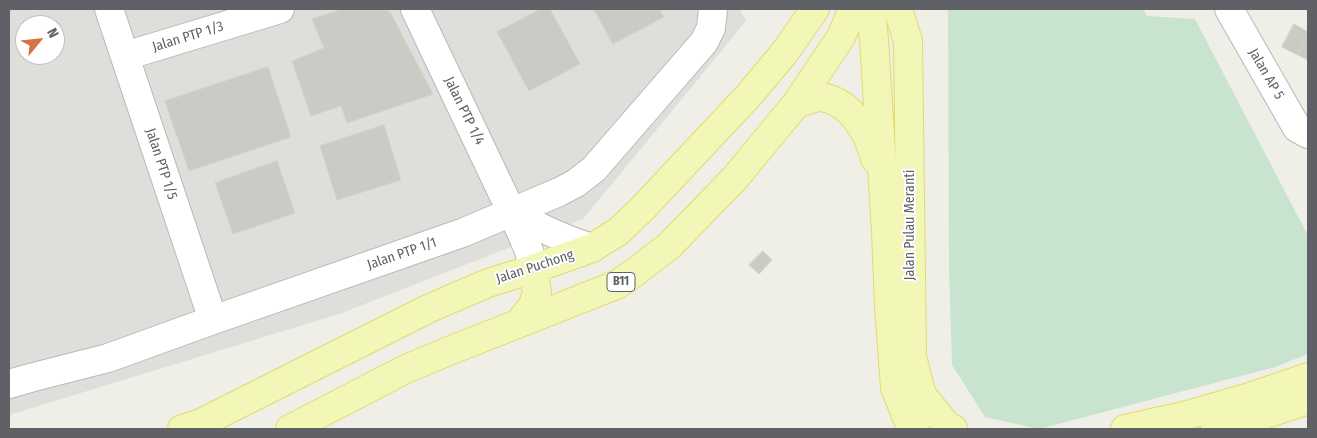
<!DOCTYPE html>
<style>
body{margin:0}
#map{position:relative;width:1317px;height:438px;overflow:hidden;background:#efefe8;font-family:"Fira Sans Condensed",sans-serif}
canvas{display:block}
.frame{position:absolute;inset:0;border:10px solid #5f6166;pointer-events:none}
.north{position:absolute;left:15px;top:15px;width:50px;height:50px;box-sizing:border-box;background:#fff;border:1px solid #bfc0c2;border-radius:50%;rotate:62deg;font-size:14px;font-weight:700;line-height:20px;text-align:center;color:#5f6166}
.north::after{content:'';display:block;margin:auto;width:18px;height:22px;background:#d67247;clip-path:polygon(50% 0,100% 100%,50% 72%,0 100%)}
</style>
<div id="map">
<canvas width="1317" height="438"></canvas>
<div class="frame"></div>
<div class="north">N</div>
</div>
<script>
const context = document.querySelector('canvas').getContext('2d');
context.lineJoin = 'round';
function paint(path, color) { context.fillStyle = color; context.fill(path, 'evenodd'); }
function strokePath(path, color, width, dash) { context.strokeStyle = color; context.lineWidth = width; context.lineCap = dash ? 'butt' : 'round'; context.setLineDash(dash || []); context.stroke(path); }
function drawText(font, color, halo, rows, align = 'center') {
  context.font = font + ' "Fira Sans Condensed",sans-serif'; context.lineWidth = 4; context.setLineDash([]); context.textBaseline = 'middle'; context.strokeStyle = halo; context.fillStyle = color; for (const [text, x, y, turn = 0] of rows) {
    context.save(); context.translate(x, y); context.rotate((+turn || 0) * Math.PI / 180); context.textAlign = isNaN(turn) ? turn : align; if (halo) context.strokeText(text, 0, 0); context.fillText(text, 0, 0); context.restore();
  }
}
const industrial = new Path2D(`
 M9,9H740L746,21L583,219L339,314L9,415ZM25,25H55V55H25Z`);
const green = new Path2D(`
 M948,9H1143L1147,16L1195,19L1305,230L1308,234V354L1275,367L1039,429L985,417L952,365L949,270Z`);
const building = new Path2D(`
 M344,9H383L390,12L433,94L347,123L341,106L311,116L292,61L324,48L312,19Z
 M541,9H550L580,64L529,91L497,32Z
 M594,9H659L664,17L613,44Z
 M1294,24L1308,32V35L1298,55L1282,47Z
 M1308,35V60L1298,55Z
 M268,67L291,137L189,171L165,101Z
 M384,125L401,180L337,200L320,146Z
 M277,161L295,213L233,234L215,183Z
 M763,251L772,260L759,274L749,265Z`);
const minor = new Path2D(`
 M109,9L213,320
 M415,9L521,232L529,251L533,269
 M1229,9L1297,128L1308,134
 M125,56L280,9
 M512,213C538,227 563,239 592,248
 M9,384L30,378L108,358L213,320L462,233L559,192L576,183L594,169L704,42L711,28L713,9`);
const major = new Path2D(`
 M869,9L872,17L874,40L886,231L889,306L895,388L910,425L915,429
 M898,9L908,41L912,357L922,395L947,426L953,429
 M796,104C805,101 817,95 826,98C853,105 869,134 875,159
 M519,323L533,305L537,292L533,269
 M182,429L201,423L430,308L488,283L533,269L592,248L619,231L642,209L749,95L785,52L815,9
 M290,429L406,369L454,349L616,285L634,273L670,245L735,178L796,104L841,37L853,9
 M1125,429L1184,416L1250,397L1308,377
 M1215,429L1257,417L1308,400`);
const shields = [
 [621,282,28]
];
const shieldNames = [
 ["B11",621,282]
];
const streetNames = [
 ["Jalan PTP 1/3",188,37,-17],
 ["Jalan AP 5",1266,74,60],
 ["Jalan PTP 1/4",464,111,64],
 ["Jalan PTP 1/5",161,164,72],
 ["Jalan Pulau Meranti",910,225,-90],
 ["Jalan PTP 1/1",402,254,-19],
 ["Jalan Puchong",535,267,-18]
];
paint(industrial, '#dfdeda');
paint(green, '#c8e4ce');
paint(building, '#cbcac4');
strokePath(building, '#d4d3c7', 1);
strokePath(minor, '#b8b8bd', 30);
strokePath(major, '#e2db6f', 30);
strokePath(minor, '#fff', 28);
strokePath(major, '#f2f6b6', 28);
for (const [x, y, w] of shields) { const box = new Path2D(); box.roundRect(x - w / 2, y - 9.5, w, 19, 4); context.fillStyle = '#fff'; context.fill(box); strokePath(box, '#5f6166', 1); }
drawText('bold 12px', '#5f6166', null, shieldNames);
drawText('14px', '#5f6166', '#fff', streetNames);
</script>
